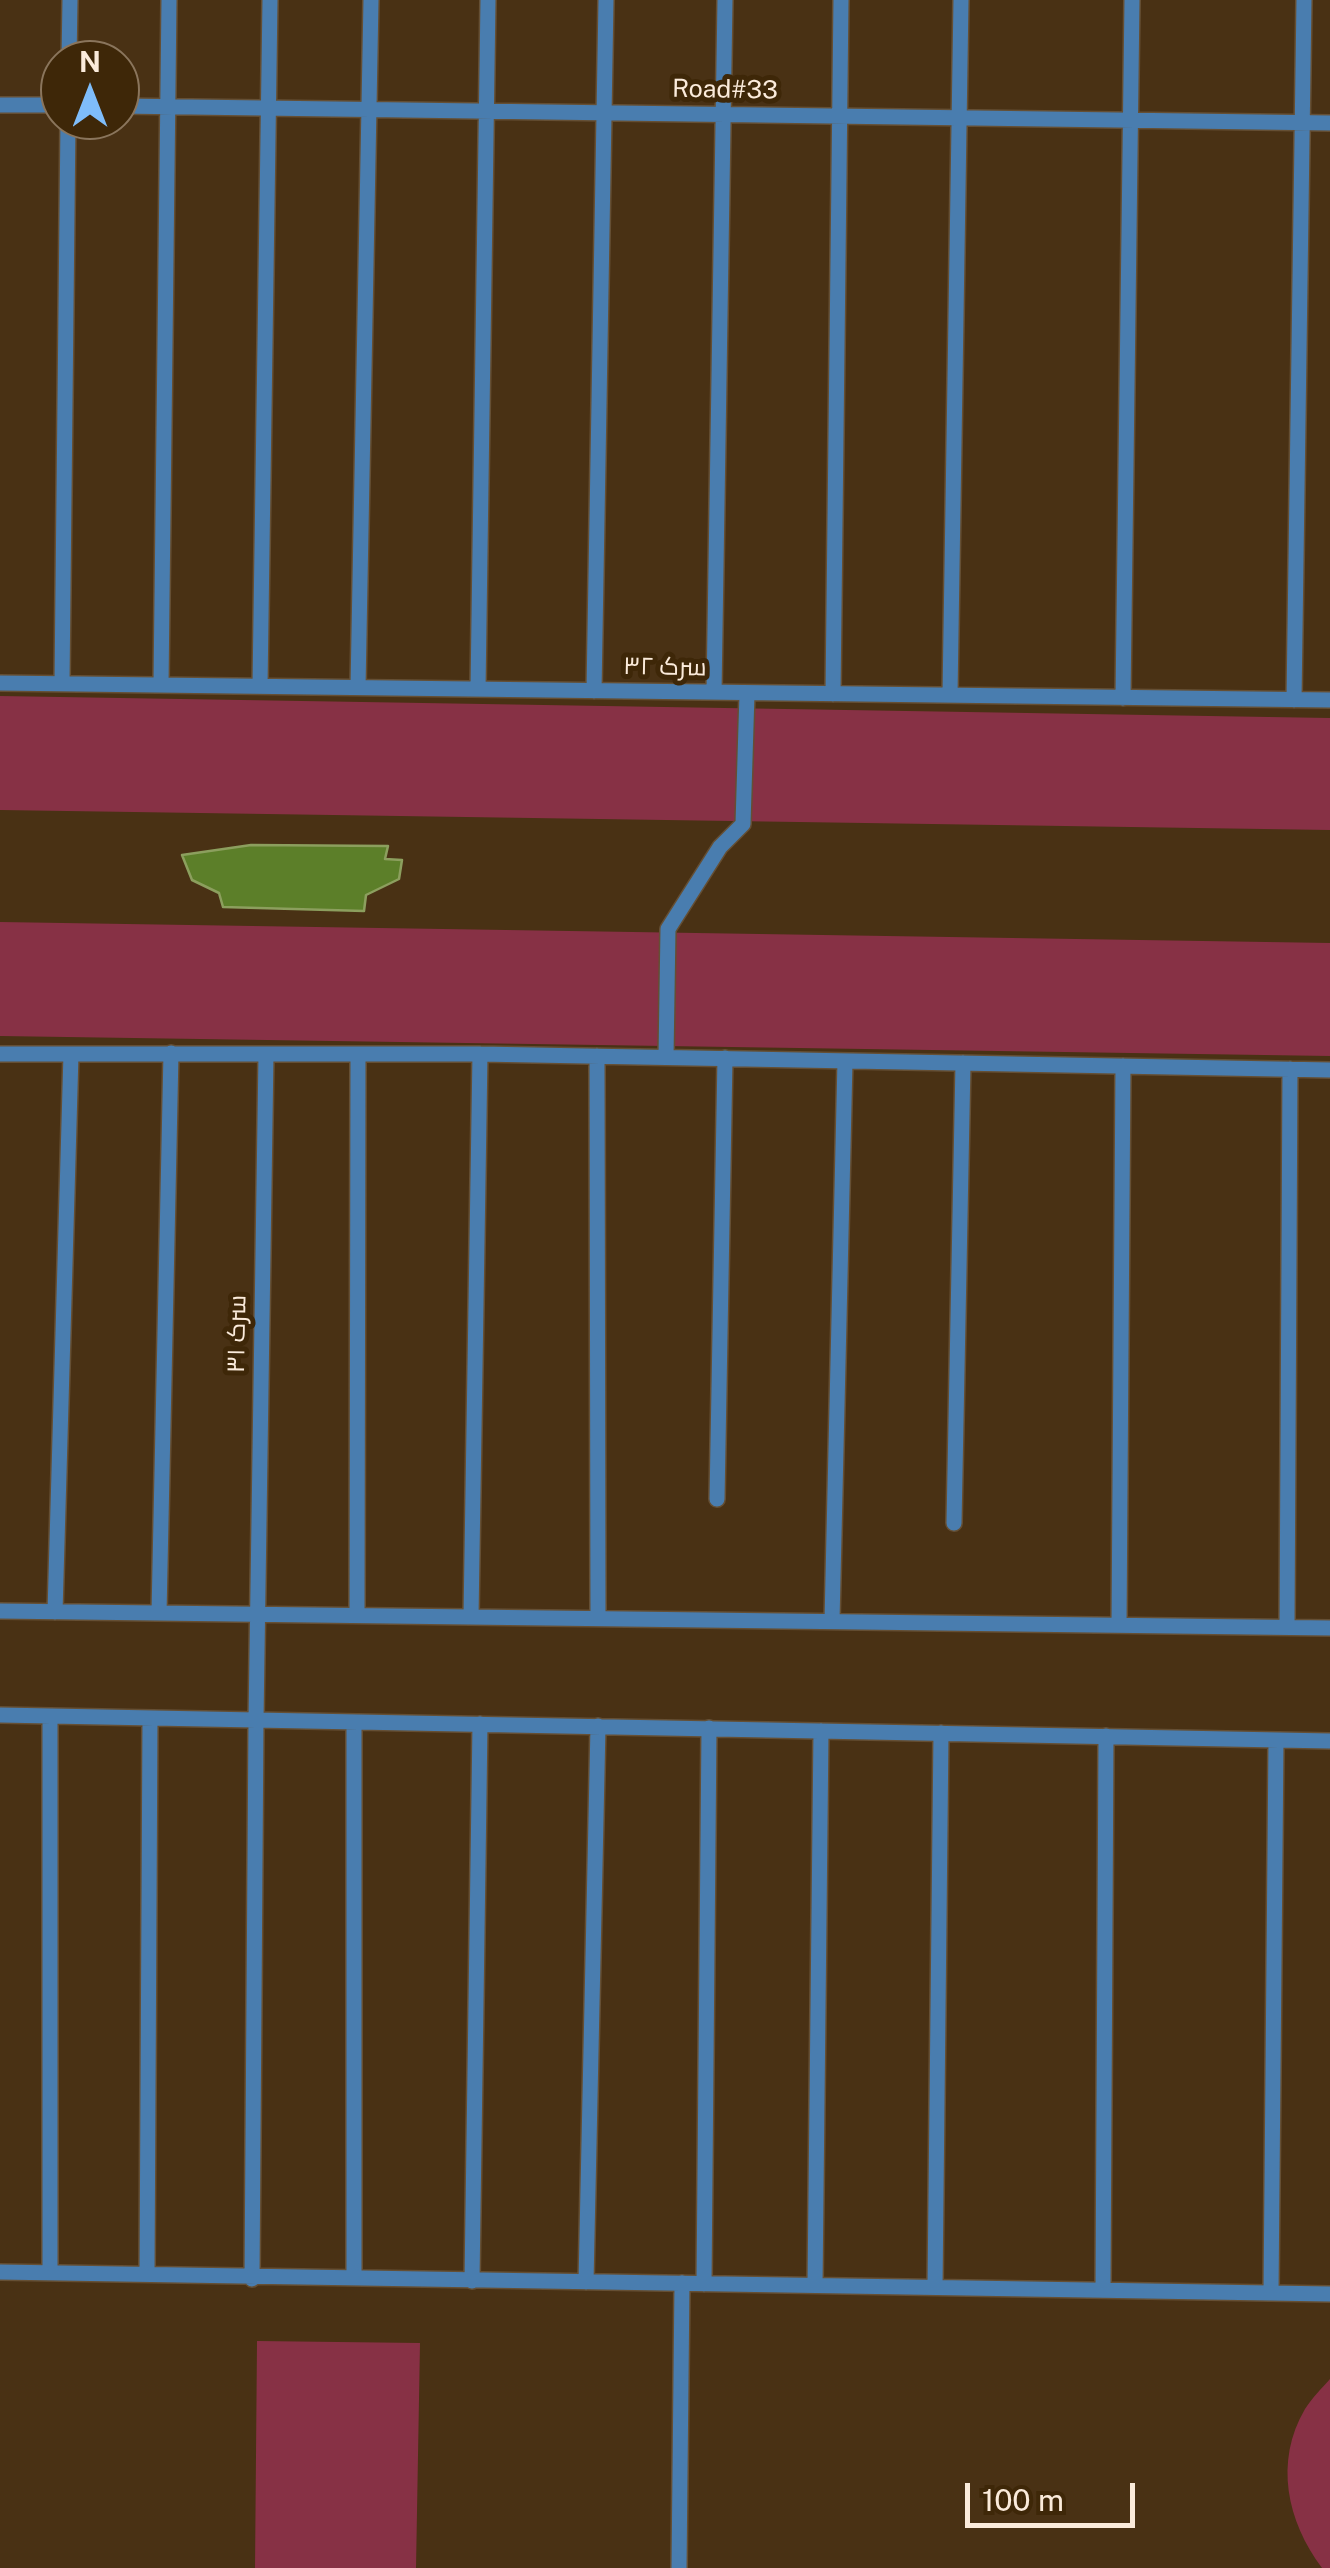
<!DOCTYPE html>
<meta charset="utf-8">
<style>
body{margin:0}
#map{position:relative;width:1330px;height:2568px;overflow:hidden;background:#493114;font-family:"Public Sans",sans-serif}
canvas{display:block}
.north{position:absolute;left:40px;top:40px;width:100px;height:100px;box-sizing:border-box;background:#3e2708;border:2px solid #8a755c;border-radius:50%;rotate:0deg;font-size:28px;font-weight:700;line-height:40px;text-align:center;color:#fbebdb}
.north::after{content:'';display:block;margin:auto;width:35px;height:45px;background:#7fbdfa;clip-path:polygon(50% 0,100% 100%,50% 72%,0 100%)}
.scale{position:absolute;left:965px;top:2483px;width:170px;height:45px;box-sizing:border-box;border:5px solid #fbebdb;border-top:0;padding-left:12px;font-size:30px;line-height:35px;white-space:nowrap;color:#fbebdb;-webkit-text-stroke:8px #3e2708;paint-order:stroke}
</style>
<div id="map">
<canvas width="1330" height="2568"></canvas>
<div class="north">N</div>
<div class="scale">100 m</div>
</div>
<script>
const context = document.querySelector('canvas').getContext('2d');
context.lineJoin = 'round';
function paint(path, color) { context.fillStyle = color; context.fill(path, 'evenodd'); }
function strokePath(path, color, width, dash) { context.strokeStyle = color; context.lineWidth = width; context.lineCap = dash ? 'butt' : 'round'; context.setLineDash(dash || []); context.stroke(path); }
function drawText(font, color, halo, rows, align = 'center') {
  context.font = font + ' "Public Sans",Cairo,sans-serif'; context.lineWidth = 10; context.setLineDash([]); context.textBaseline = 'middle'; context.strokeStyle = halo; context.fillStyle = color; for (const [text, x, y, turn = 0] of rows) {
    context.save(); context.translate(x, y); context.rotate((+turn || 0) * Math.PI / 180); context.textAlign = isNaN(turn) ? turn : align; if (halo) context.strokeText(text, 0, 0); context.fillText(text, 0, 0); context.restore();
  }
}
const green = new Path2D(`
 M0,696L1330,718V830L0,810Z
 M0,922L1330,943V1056L0,1036Z
 M257,2341L420,2343L416,2568H255Z
 M1330,2379V2568H1322C1287,2521 1274,2462 1305,2409C1312,2398 1322,2388 1330,2379Z`);
const water = new Path2D(`
 M251,845L388,846L385,859L402,860L399,879L366,895L364,911L223,907L219,893L192,880L182,855Z`);
const minor = new Path2D(`
 M69,60L70,0
 M0,105H60
 M120,106L1330,123
 M0,683L1330,700
 M62,683L68,120
 M161,685L169,0
 M260,686L270,0
 M358,687L371,0
 M478,689L488,0
 M594,691L606,0
 M714,692L725,0
 M833,694L841,0
 M950,695L961,0
 M1123,698L1132,0
 M1294,700L1304,0
 M0,1054H480L1330,1070
 M597,1056L598,1618
 M666,1057L668,929L720,847L743,824L747,693
 M717,1499L725,1058
 M954,1523L963,1063
 M0,1611L1330,1628
 M55,1612L71,1054
 M159,1613L171,1053
 M357,1615L358,1054
 M471,1617L480,1054
 M832,1621L845,1061
 M1119,1625L1123,1066
 M1287,1627L1290,1069
 M0,1715L1330,1741
 M50,1716V2273
 M354,1722V2278
 M0,2272L1330,2294
 M147,2274L150,1718
 M252,2279L256,1720L266,1054
 M472,2281L480,1724
 M586,2282L598,1726
 M704,2284L709,1728
 M815,2285L821,1731
 M935,2287L941,1733
 M1103,2290L1106,1736
 M1271,2293L1276,1740
 M679,2568L682,2283`);
const streetNames = [
 ["Road#33",725,90,1],
 ["سرک ۳۲",665,667,1],
 ["سرک ۳۱",237,1334,-89]
];
paint(green, '#873145');
paint(water, '#5c7f29');
strokePath(water, '#8c9f5e', 2.5);
strokePath(minor, '#654f34', 18);
strokePath(minor, '#497daf', 15);
drawText('25px', '#fbebdb', '#3e2708', streetNames);
</script>
